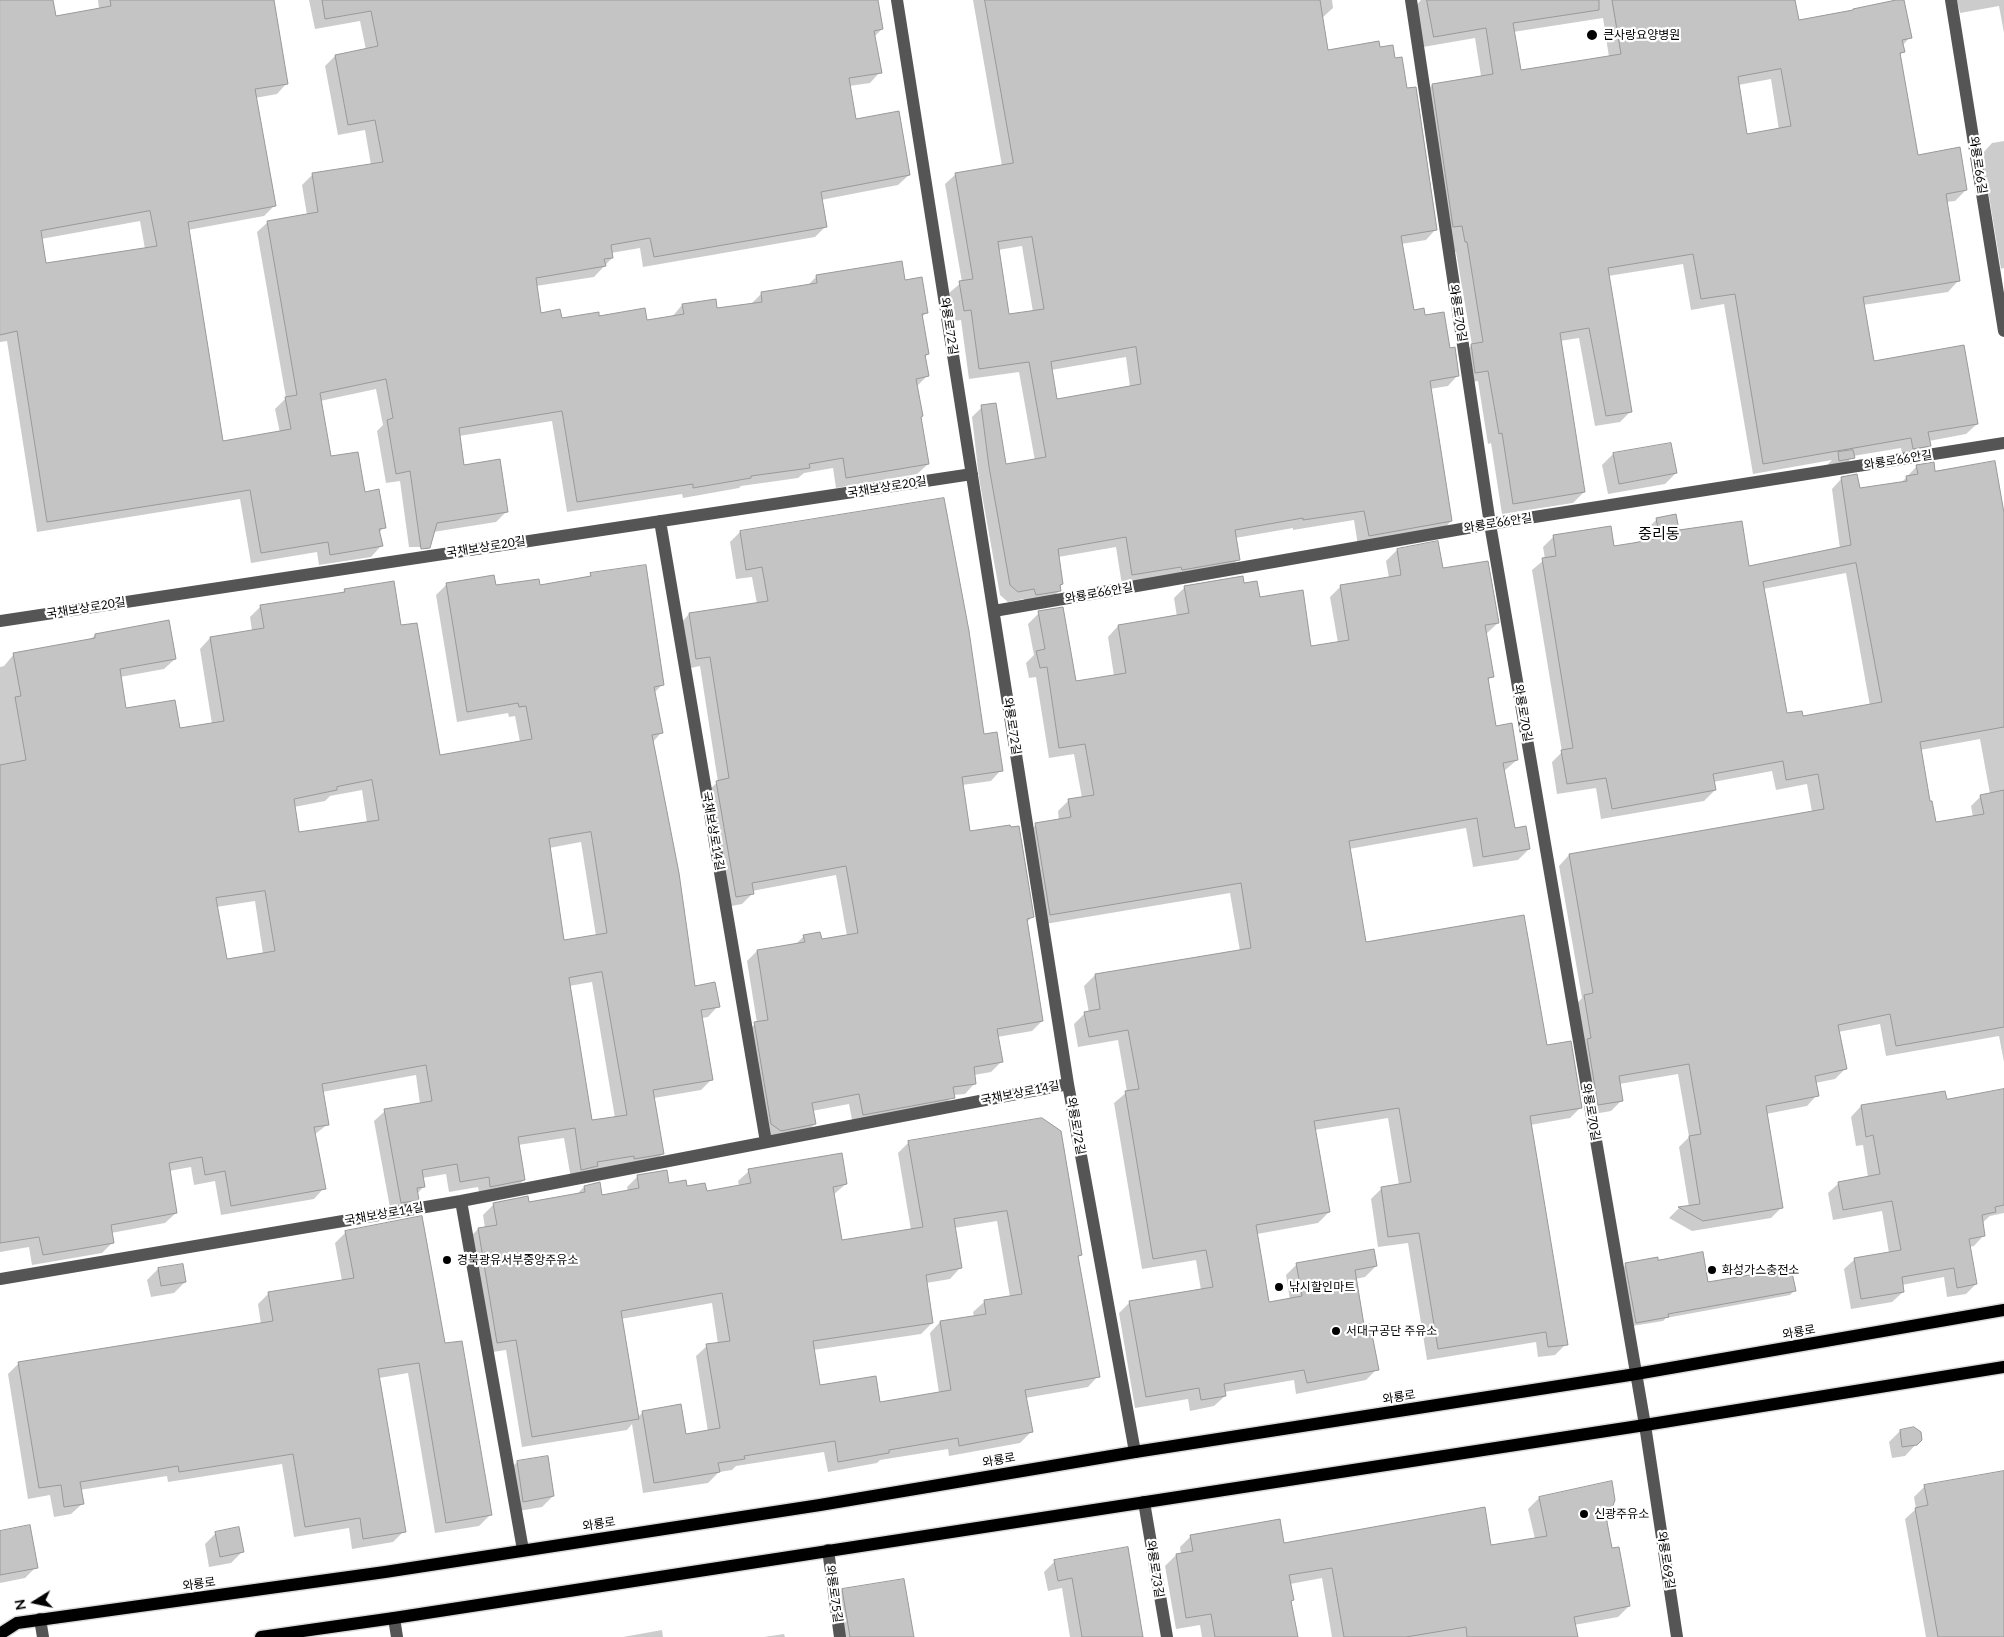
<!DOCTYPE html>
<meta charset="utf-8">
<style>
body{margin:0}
#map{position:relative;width:2004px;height:1637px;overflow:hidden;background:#fff;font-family:Lato,sans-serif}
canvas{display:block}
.north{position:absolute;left:10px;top:1577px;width:50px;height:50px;-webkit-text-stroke:4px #fff;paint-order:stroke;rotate:260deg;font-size:14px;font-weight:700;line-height:20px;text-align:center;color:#000}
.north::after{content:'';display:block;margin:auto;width:18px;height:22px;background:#000;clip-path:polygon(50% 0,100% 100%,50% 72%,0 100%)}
</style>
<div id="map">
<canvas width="2004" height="1637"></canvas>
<div class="north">N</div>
</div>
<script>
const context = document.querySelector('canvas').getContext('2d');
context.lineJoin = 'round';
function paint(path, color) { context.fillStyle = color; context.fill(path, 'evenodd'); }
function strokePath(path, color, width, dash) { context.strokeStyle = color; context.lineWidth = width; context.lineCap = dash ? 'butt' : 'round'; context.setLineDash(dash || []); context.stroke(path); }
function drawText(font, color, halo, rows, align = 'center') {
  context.font = font + ' Lato,"Noto Sans KR",sans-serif'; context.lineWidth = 4.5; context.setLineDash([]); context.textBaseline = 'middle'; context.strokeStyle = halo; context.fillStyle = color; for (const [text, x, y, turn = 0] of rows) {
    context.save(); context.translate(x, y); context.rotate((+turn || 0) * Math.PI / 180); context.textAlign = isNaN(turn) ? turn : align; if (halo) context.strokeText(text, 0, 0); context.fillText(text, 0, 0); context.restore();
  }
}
const shadow = new Path2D(`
 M2,0H52L54,17L99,9L98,0H273L287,83L277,94L255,98L275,205L264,216L188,230L221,442L280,433L275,409L286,398L257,232L268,222L307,215L302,185L313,174L371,165L365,130L338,135L325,66L335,56L366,50L360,21L315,29L309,0H877L882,29L874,37L880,72L870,83L849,86L855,120L909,175L898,185L821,200L826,226L815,237L643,267L640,248L611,253L612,258L594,277L536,286L540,314L561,320L598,317L646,321L672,317L682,305L716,310L751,304L762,293L807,286L817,276L904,282L926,313L922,317L928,354L924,358L927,376L916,387L928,464L917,474L836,488L833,468L804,473L798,478L741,486L739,488L683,498L682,494L567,512L552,421L459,436L463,466L507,511L496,522L433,532L421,547H409L400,481L386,483L377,431L383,425L376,389L320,401L330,458L364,493L384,527L379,533L381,546L371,557L319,565L317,552L251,563L240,499L37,532L7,341L0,342V2ZM140,221L145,249L45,264L41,239Z
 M973,0H1332L1333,8L1322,18L1327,51L1436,229L1426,240L1401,244L1413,311L1424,317L1449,349L1458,375L1448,386L1430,389L1451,521L1441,532L1358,546L1354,520L1293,530V528L1235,538L1238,559L1228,570L1122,585L1116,547L1058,557L1062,584L1059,587V591L1049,601L1025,605L1024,599L1008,602L1000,595L979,478L972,417L982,407L1005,465L1035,461L1019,372L969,379L961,320L954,321L949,293L962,282L945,184L956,174L1002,166ZM1022,246L1033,312L1008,315L998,250ZM1126,357L1130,387L1056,400L1051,370Z
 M1421,0H1794L1798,22L1903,0L1910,37L1902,46L1903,52L1899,56L1917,156L1966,190L1955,201L1946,202L1958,281L1948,292L1863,305L1873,362L1977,424L1966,434L1929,441V446L1919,457L1903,459L1901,448L1853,456L1842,469L1828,471L1827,465L1832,460L1753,474L1724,304L1691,310L1683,264L1608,276L1631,411L1620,422L1595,426L1579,338L1560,341L1584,492L1573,503L1502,514L1491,443L1488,444L1478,381L1465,383L1461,356L1472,345L1456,252H1454L1422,96L1432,85L1481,76L1475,38L1423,47L1416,6ZM1603,18L1609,57L1519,71L1513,32ZM1771,79L1779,130L1746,135L1738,85Z
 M1957,0H2004V33L1999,6L1960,13Z
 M2004,141V268L2001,269L1982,154L1992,143Z
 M1613,454L1676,473L1665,484L1608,494L1602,465Z
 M1917,466L1934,473L2004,521V1062L1999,1036L1886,1056L1880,1024L1838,1032L1845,1069L1835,1079L1815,1083L1817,1095L1807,1106L1766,1114L1782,1207L1771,1218L1692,1231L1669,1218L1679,1208L1689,1207L1679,1147L1689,1137L1678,1074L1619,1084L1622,1100L1611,1111L1588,1115L1574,1007L1582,998L1559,866L1569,855L1812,812L1807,784L1776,790L1772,771L1713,782L1715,790L1704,801L1601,819L1596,788L1557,794L1552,762L1562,752L1532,570L1545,559L1543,547L1554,536L1613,547L1648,542L1646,530L1657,519L1748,567L1840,549L1832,489L1842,478L1859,490L1901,483ZM1846,573L1870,706L1802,717L1786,715L1763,589ZM1980,739L1990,794L1981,796L1971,806L1973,817L1935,824L1929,802L1920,750Z
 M740,532L983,735L1001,770L991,781L962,785L969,833L1032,917L1026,923L1042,1021L1032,1031L997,1037L1001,1062L991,1072L974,1075L975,1083L965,1094L953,1095L943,1107L853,1125L849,1104L812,1111L815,1124L804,1134L770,1141L744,1033L757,1023L747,961L757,951L795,945L804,936L821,940L847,936L836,875L752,891V894L742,904L726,907L706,792L718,782L700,666L686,669L679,625L689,614L757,604L752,577L736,579L730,542Z
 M1397,550L1442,569L1498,623L1486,634L1492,676L1487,681L1495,727L1517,760L1504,771L1514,829L1529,849L1518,860L1473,867L1466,828L1349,849L1365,944L1546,1046L1581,1107L1570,1118L1530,1125L1566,1344L1555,1355L1538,1357L1536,1342L1427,1360L1408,1243L1378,1247L1371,1199L1382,1188L1399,1185L1388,1118L1314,1130L1329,1212L1318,1223L1257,1234L1268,1304L1290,1300L1286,1275L1297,1264L1376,1266L1365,1277L1355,1279L1363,1326L1377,1369L1366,1380L1296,1394L1294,1380L1224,1392L1225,1396L1214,1406L1190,1411L1188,1399L1135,1408L1119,1313L1130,1302L1201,1290L1196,1260L1142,1269L1114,1103L1127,1092L1118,1040L1078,1047L1074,1024L1085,1013H1089L1084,986L1095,975L1240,951L1230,893L1039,925L1025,835L1036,825L1059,821L1058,811L1068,801L1082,798L1074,754L1049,758L1036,677L1029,678L1026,663L1034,655L1028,624L1039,613L1075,682L1114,676L1108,637L1118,626L1177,617L1174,598L1185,587L1243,585L1310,648L1338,643L1330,597L1341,586L1389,578L1386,561Z
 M591,575L662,685L654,693L661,733L652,743L694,987L718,1006L708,1017L702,1018L712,1079L701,1090L654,1098L663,1153L652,1164L571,1179L564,1138L518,1145L524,1180L513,1191L480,1197L478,1187L449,1192L446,1174L422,1178L424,1186L417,1194L418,1199L407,1210L391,1213L374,1121L385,1111L420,1104L416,1075L322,1092L328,1124L314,1135L324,1188L314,1199L221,1215L215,1181L194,1185L191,1167L169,1171L176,1213L165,1223L111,1233L113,1242L102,1253L32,1265L29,1247L0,1252V667L4,666L14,654L90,640L95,635L175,659L164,669L120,677L125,709L179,730L212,724L200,649L210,638L252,631L250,617L261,606L342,593L345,590L400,627L439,756L520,742L515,716L509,717L508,713L457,722L436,595L447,584L539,586L588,578ZM362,790L367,823L298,833L294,807L325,801L330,796ZM581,842L596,936L563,941L549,848ZM255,901L263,954L226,961L216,907ZM592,982L615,1118L591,1122L569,986Z
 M2004,1091V1213L1990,1216L1982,1223L1984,1235L1974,1246L1969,1247L1976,1284L1966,1294L1947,1297L1944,1277L1902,1285L1903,1292L1892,1302L1851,1309L1844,1269L1855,1259L1889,1253L1882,1211L1833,1220L1828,1193L1839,1183L1868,1177L1863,1145L1856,1146L1851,1117L1861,1106L1944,1092L1946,1101Z
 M909,1142L1080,1255L1077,1258L1098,1376L1088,1387L1025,1398L1031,1432L1020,1443L949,1456L948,1449L880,1460L877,1463L828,1472L824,1452L736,1466L732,1470L719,1472L708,1483L643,1493L632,1424L627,1430L522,1447L506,1350L486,1353L467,1240L478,1229L485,1228L483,1215L494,1204L528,1203L576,1195L584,1187L601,1196L628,1191L627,1187L638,1176L706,1192L739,1186L738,1181L749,1171L846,1184L833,1195L841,1241L911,1230L898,1153ZM997,1221L1010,1297L984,1302L973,1312L974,1317L940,1322L930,1333L939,1393L879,1403L819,1387L813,1350L921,1334L932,1323L926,1283L950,1279L960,1268L954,1228ZM712,1303L718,1344L707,1346L696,1356L708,1432L685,1435L643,1412L638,1417L621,1319Z
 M346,1232L444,1345L490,1515L479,1526L435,1533L408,1373L379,1378L404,1531L393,1542L352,1549L349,1528L294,1537L282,1464L168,1482L167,1476L80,1490L82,1504L71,1514L54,1517L50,1495L28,1499L8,1374L19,1363L261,1324L258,1304L269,1293L342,1281L335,1243Z
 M1657,1261L1707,1284L1794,1291L1790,1295L1666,1318L1663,1321L1632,1326L1622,1269L1626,1264Z
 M182,1265L185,1282L174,1293L151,1297L147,1280L158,1269Z
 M1900,1431L1921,1439L1905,1456L1892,1458L1889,1442Z
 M517,1462L553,1496L542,1507L513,1512L506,1473Z
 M2004,1472V1637H1926L1905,1519L1916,1509L1914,1497L1925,1486Z
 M1539,1498L1606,1522L1611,1550L1629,1606L1618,1617L1574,1625L1576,1637H1332L1322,1578L1290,1584L1292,1600L1290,1602L1296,1637H1202L1200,1625L1176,1629L1165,1566L1176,1555L1181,1554L1180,1547L1191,1536L1283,1545L1490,1547L1535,1539L1528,1509Z
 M0,1532L36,1567L25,1578L0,1583Z
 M216,1533L242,1552L231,1563L209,1567L205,1544Z
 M1055,1561L1142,1637H1070L1062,1588L1048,1591L1044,1572Z
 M842,1590L912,1637H838L832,1601Z
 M662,1630L663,1637H623Z
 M784,1634L785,1637H764Z`);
const building = new Path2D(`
 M0,0H53L56,16L111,6L110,0H274L288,84L255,89L276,206L188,222L223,441L291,429L285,397L297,395L267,221L318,212L312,173L383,162L375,120L348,125L335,55L378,46L371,11L325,19L322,0H878L883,29L874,31L882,73L849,78L856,119L899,111L910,175L821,192L827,227L654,257L650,238L611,245L613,258L604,259L606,266L536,278L541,313L560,309L562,318L599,312V316L645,308L647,320L684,314L682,304L716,299L717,308L762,302L761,292L817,283L816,275L902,261L905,280L922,277L928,313L922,314L929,354L925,355L929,376L916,379L923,416L921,417L929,464L846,478L843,458L809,464L810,468L751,476V478L693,488V484L577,502L562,411L459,428L464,465L500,459L508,512L437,523L430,548L421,549L410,471L396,474L387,420L393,418L386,379L320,393L331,456L358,452L365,492L379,489L386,528L379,529L383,546L330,555L328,542L261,553L250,490L47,522L17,331L0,335ZM150,211L157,246L46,263L41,231Z
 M985,0H1320L1328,50L1379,41L1380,47L1393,45L1395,58L1402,57L1407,88L1416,87L1437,230L1401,236L1414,310L1424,308L1425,315L1444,312L1450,348L1455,347L1459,376L1430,381L1452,521L1369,536L1364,511L1303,520V518L1235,530L1240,560L1182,570L1181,567L1132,575L1126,537L1058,549L1063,584L1060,585L1061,591L1036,595L1034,589L1018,592L1010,585L989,467L981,405L996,403L1006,464L1046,457L1029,362L979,369L971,310L964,311L959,281L973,279L955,173L1013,163ZM1032,237L1044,309L1009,314L998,242ZM1136,347L1141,384L1057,399L1051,362Z
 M1427,0H1599V10L1513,23L1521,70L1621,54L1612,0H1795L1799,20L1853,10V9L1896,0H1904L1912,38L1902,40L1905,52L1900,53L1918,155L1960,147L1967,190L1946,194L1960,281L1863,297L1874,361L1964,345L1978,424L1928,432L1931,446L1913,449L1911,438L1763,464L1735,294L1701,299L1693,254L1608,268L1632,412L1606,416L1589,328L1560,333L1585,492L1513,504L1502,433L1499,434L1488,371L1475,373L1471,344L1483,342L1467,242H1465L1462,226L1453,227L1432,84L1493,74L1486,28L1434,37ZM1781,69L1791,126L1747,134L1738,77Z
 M1671,443L1677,473L1619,484L1613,453Z
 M1853,450L1855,458L1839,461L1838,452Z
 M1995,461L2004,513V727L1920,742L1930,801H1932L1936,822L1984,814L1980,795L2004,790V1027L1896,1046L1890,1014L1838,1025L1847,1069L1815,1076L1819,1096L1766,1106L1783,1208L1703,1221L1678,1207L1700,1204L1689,1136L1701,1134L1689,1064L1619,1076L1623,1101L1598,1105L1587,1039L1591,1038L1584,995L1593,993L1569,854L1824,809L1818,774L1786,780L1783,761L1713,774L1716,790L1612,809L1606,778L1567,784L1561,750L1573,748L1542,558L1556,556L1553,535L1611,526L1614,546L1633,543L1660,538L1656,518L1676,514L1679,530L1742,521L1749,566L1851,545L1841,477L1857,474L1860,488L1907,481L1906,476L1918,474L1916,465L1934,462L1935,471ZM1856,563L1882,702L1803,716L1802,711L1787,713L1763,582Z
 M944,498L969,631L984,734L997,732L1003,771L962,777L970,831L1010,825L1011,827L1019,826L1034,917L1027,919L1043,1021L997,1029L1003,1062L974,1067L976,1084L953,1087L955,1098L863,1115L859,1094L812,1103L816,1124L781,1131L771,1124L754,1022L768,1020L757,950L805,942L803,935L820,932L822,939L858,933L846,866L752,883L754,894L736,897L716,781L729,778L710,657L696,659L689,613L768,601L762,567L746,570L740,531Z
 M1438,541L1443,568L1488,561L1499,623L1485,625L1494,677L1488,678L1496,726L1512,723L1518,760L1503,763L1515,828L1526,826L1530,849L1483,857L1477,818L1349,841L1366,942L1524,915L1547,1045L1571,1041L1582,1108L1530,1116L1568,1345L1548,1347L1546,1332L1438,1349L1419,1233L1388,1237L1381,1187L1411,1182L1399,1108L1314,1121L1330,1212L1256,1225L1269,1302L1302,1296L1296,1263L1374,1249L1377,1266L1355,1270L1364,1325L1370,1324L1379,1370L1307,1383L1304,1370L1224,1384L1226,1396L1201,1400L1199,1388L1146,1397L1129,1301L1213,1287L1206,1250L1153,1259L1125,1091L1139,1089L1128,1030L1089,1037L1084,1012L1100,1009L1095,974L1251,948L1241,883L1050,915L1035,823L1071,817L1068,799L1094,795L1085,744L1059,748L1047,667L1040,668L1036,651L1045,649L1038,611L1063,607L1076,681L1126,673L1118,625L1189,613L1184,586L1243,576L1244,583L1257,581L1260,597L1303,590L1311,646L1349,640L1340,585L1401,575L1397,549Z
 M646,565L664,685L654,687L663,733L652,735L679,873L695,986L715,982L720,1007L701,1010L713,1080L653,1090L664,1154L634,1159V1156L597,1162L598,1166L581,1170L575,1128L518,1137L525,1180L490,1187L489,1177L460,1182L457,1164L422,1170L425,1187L417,1188L419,1200L401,1203L384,1109L432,1101L426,1065L322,1084L329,1125L314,1127L326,1189L231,1206L225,1171L205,1175L202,1157L169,1163L177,1213L111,1225L114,1243L43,1255L39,1237L0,1243V765L26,760L15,697L21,696L13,653L95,638V634L169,620L176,659L120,669L126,708L175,700L180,728L224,721L210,637L264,628L260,605L345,592L344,589L394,581L401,625L417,623L440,755L532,739L526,706L519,707L518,703L467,712L446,583L494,575L496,585L539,579L540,585L591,576L590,573ZM372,780L379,820L299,832L294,799L337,790V787ZM591,832L607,933L564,940L549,839ZM265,891L275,951L227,959L216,898ZM602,972L627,1115L592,1120L569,978Z
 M2004,1089V1205L1995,1207L1996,1212L1982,1215L1985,1236L1969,1239L1977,1284L1957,1288L1954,1268L1902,1277L1904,1292L1861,1299L1854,1258L1901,1250L1892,1201L1843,1210L1838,1182L1880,1174L1873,1135L1866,1137L1861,1105L1945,1091L1947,1099Z
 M1042,1118L1061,1131L1082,1255L1078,1256L1100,1377L1025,1390L1033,1432L959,1446L958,1438L889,1450V1453L838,1462L835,1441L744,1456L745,1459L718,1463L720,1472L654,1483L642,1411L681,1404L686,1434L720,1428L706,1344L730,1341L722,1293L621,1311L639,1419L532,1437L516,1340L497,1343L478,1228L497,1225L493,1203L528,1196L529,1202L585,1192L584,1186L600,1182L602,1195L639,1188L637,1175L667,1170L669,1183L686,1180L687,1186L705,1183L707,1191L751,1183L748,1169L842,1153L847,1184L833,1187L842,1240L923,1227L908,1141ZM1007,1211L1022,1294L984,1300L986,1314L940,1321L951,1390L880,1402L876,1376L820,1385L813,1341L933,1323L926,1275L962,1268L954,1219Z
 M422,1216L445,1343L462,1341L492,1515L446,1523L419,1363L378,1369L406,1532L363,1539L360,1518L305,1527L293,1454L179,1472L178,1466L80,1482L84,1504L64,1507L61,1485L39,1488L18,1362L273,1321L268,1292L354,1278L345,1231Z
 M1703,1252L1708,1282L1791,1268L1796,1291L1668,1314L1669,1317L1636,1323L1625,1263L1658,1257V1260Z
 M183,1264L186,1282L161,1286L158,1268Z
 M1914,1427L1921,1432L1922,1440L1917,1445L1902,1447L1900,1430Z
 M548,1456L554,1496L523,1502L517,1461Z
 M2004,1471V1637H1938L1915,1508L1928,1505L1924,1485Z
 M1612,1481L1615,1500L1607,1522L1612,1548L1619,1547L1630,1606L1574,1617L1578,1637H1467L1466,1627L1406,1637H1344L1332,1568L1289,1575L1294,1600L1291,1601L1298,1637H1215L1211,1614L1186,1618L1176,1554L1193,1551L1190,1535L1280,1519L1284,1543L1485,1507L1491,1545L1547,1536L1539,1497Z
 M30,1525L38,1568L0,1575V1531Z
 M239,1527L244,1552L220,1557L215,1532Z
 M1128,1547L1143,1637H1082L1072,1578L1058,1581L1054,1560Z
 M904,1579L914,1637H850L842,1589Z`);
const minor = new Path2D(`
 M897,0L1068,1084L1135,1452
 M1411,0L1490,524L1645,1425L1677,1637
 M1951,0L2004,331
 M660,521L766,1142
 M994,611L1490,524L2004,443
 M0,621L972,474
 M461,1201L523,1550
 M0,1279L461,1201L1068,1084
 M1144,1502L1167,1637
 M828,1550L840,1637
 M394,1618L397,1637
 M40,1619L43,1637`);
const major = new Path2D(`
 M0,1634L17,1623L385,1572L820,1505L1135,1452L1636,1374L2004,1310
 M261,1637L394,1618L1645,1425L2004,1367`);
const markers = [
 [1592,35,6,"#000"],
 [447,1260,5,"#000"],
 [1712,1270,5,"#000"],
 [1279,1287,5,"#000"],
 [1336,1331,5,"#000"],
 [1584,1514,5,"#000"]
];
const poiNames = [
 ["큰사랑요양병원",1603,35],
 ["경북광유서부중앙주유소",457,1260],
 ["화성가스충전소",1722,1270],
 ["낚시할인마트",1289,1287],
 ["서대구공단 주유소",1346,1331],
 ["신광주유소",1594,1514]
];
const streetNames = [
 ["와룡로66길",1978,165,81],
 ["와룡로70길",1458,313,81],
 ["와룡로72길",949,326,81],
 ["와룡로66안길",1898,460,-9],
 ["국채보상로20길",887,487,-9],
 ["와룡로66안길",1498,523,-9],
 ["국채보상로20길",486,547,-9],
 ["와룡로66안길",1099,593,-10],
 ["국채보상로20길",86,608,-9],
 ["와룡로70길",1523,713,80],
 ["와룡로72길",1012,726,81],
 ["국채보상로14길",713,831,80],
 ["국채보상로14길",1020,1093,-11],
 ["와룡로70길",1591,1112,80],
 ["와룡로72길",1076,1126,80],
 ["국채보상로14길",384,1214,-10],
 ["와룡로",1799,1332,-10],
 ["와룡로",1399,1397,-9],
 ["와룡로",999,1460,-10],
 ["와룡로",599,1524,-9],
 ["와룡로69길",1666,1560,81],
 ["와룡로73길",1155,1569,81],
 ["와룡로",199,1584,-8],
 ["와룡로75길",834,1594,82]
];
const quarterNames = [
 ["중리동",1659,534]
];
paint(shadow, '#0003');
paint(building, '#c4c4c4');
strokePath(building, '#999', 1);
strokePath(major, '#dbdbdb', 15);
strokePath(minor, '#555', 12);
strokePath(major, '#000', 12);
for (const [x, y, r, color] of markers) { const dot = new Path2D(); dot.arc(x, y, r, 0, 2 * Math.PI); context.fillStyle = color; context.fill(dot); strokePath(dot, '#fff', 2); }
drawText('12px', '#000', '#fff', poiNames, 'left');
drawText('12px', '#000', '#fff', streetNames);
drawText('15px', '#000', '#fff', quarterNames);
</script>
